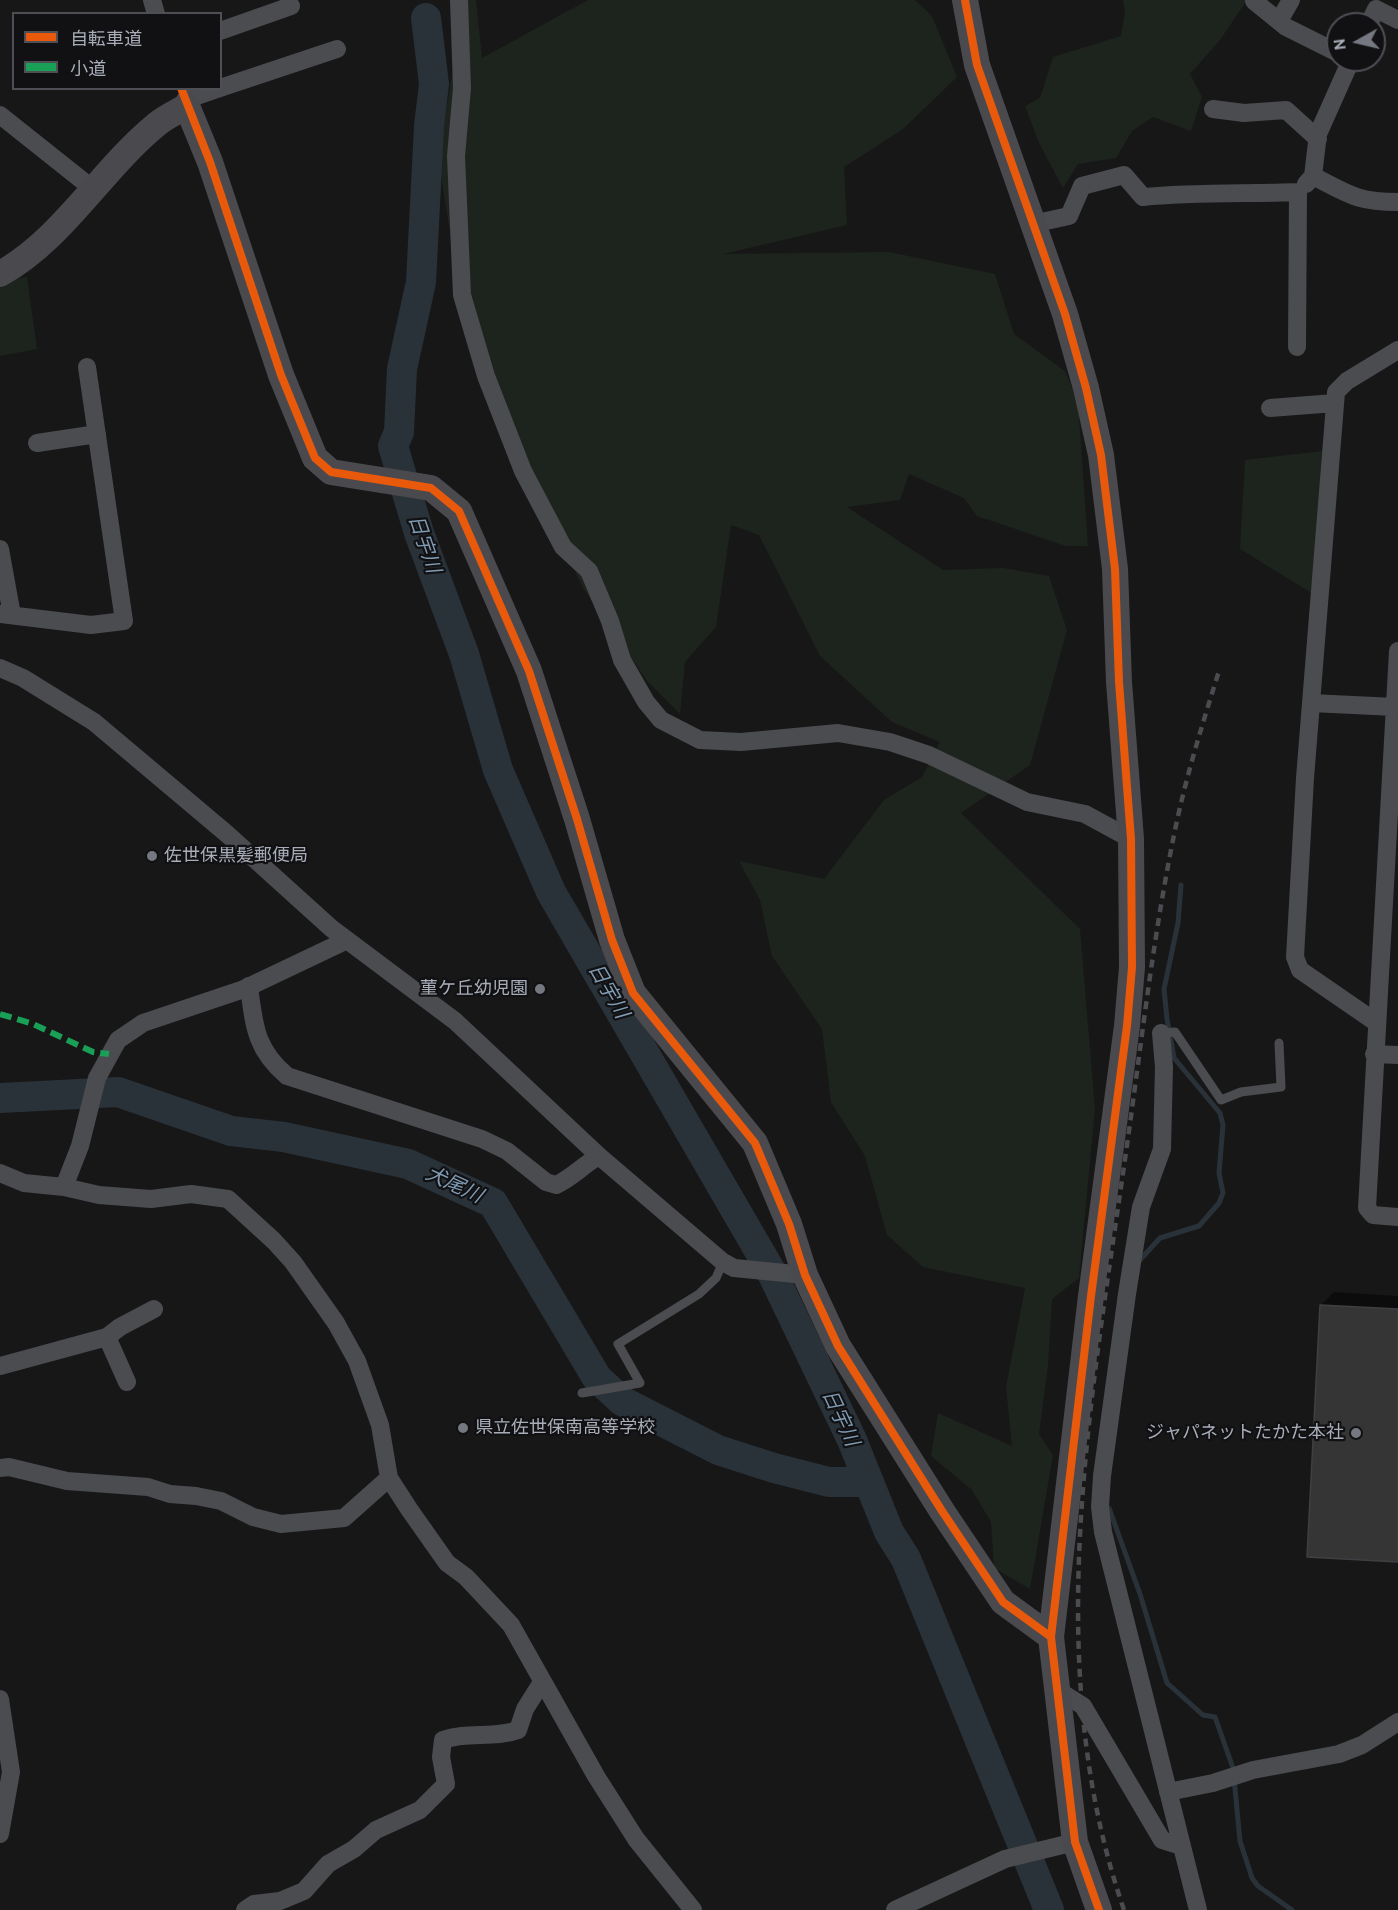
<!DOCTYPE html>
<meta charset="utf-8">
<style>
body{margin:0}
#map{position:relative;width:1398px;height:1910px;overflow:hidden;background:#171717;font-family:Cabin,"Noto Sans JP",sans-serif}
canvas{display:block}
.legend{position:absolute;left:12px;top:12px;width:210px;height:78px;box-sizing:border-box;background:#111113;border:2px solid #4d4f55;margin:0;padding:8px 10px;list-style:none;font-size:18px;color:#a8adb8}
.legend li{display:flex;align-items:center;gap:12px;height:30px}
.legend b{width:30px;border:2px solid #4d4f55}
.north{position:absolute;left:1326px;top:12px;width:60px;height:60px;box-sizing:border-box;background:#111113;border:2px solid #4d4f55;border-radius:50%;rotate:262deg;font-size:16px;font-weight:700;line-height:24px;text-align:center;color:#a8adb8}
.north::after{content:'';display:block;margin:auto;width:21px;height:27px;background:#757880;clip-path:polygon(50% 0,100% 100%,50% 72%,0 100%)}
</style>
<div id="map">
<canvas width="1398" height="1910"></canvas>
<ul class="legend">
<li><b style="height:8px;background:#e8590c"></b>自転車道</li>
<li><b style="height:8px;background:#1a9f57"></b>小道</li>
</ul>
<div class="north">N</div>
</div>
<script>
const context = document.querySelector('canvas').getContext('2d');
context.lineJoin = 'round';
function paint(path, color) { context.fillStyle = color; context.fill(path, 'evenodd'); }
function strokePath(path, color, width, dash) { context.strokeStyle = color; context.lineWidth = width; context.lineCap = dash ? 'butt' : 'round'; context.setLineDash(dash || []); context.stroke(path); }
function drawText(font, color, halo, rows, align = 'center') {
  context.font = font + ' Cabin,"Noto Sans JP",sans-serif'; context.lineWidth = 4.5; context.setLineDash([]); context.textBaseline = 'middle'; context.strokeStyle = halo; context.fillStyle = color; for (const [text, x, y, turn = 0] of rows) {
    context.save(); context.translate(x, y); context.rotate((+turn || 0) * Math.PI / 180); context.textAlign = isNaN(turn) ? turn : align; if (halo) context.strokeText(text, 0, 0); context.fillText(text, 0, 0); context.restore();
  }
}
const green = new Path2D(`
 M453,0H476L482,58L588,0H915L932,16L957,77L903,129L844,167L847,225L723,254L889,252L995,274L1014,334L1065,371L1078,402L1088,546H1066L977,516L964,498L909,474L900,500L847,507L943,570L1003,568L1049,576L1067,630L1030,765L961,813L1080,929L1095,1109L1079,1278L1052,1299L1048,1365L1039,1434L1053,1455L1030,1589L994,1568L991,1522L972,1490L931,1456L938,1413L1012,1446L1006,1387L1025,1288L923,1267L887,1235L865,1156L831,1102L822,1029L772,956L760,900L739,861L824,879L884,800L922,777L940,742L892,722L820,656L759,535L731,525L716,627L685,662L680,714L648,682L583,588L467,339L438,157L453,70Z
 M1123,0H1247L1220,40L1190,74L1202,97L1191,131L1153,117L1132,131L1116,158L1078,164L1063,188L1039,143L1025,106L1040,98L1053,57L1121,36L1125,12Z
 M27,277L37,349L0,356V282Z
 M1322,451L1313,594L1240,549L1245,460Z`);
const shadow = new Path2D(`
 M1334,1292L1398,1296V1561L1321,1305Z`);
const stream = new Path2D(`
 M1139,1261L1160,1238L1199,1226L1219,1203L1223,1193L1219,1173L1223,1125L1220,1113L1174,1058L1167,1019L1164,989L1178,923L1181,885
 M1109,1508L1140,1594L1167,1683L1203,1715L1215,1717L1233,1768L1240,1841L1252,1878L1258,1886L1292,1910`);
const river = new Path2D(`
 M426,18L434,84L429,126L421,282L402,369L399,432L393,446L419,533L464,654L498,770L551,892L772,1273L852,1440L889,1532L906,1559L1049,1910
 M0,1098L118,1092L231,1131L284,1137L408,1164L493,1203L597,1378L622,1401L718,1450L774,1468L829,1482H867`);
const building = new Path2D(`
 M1320,1305L1398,1309V1562L1307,1557Z`);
const lane = new Path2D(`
 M1161,1033L1175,1032L1221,1100L1241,1092L1281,1087L1279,1043
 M582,1393L640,1383L618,1344L699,1294L716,1278L723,1262`);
const street = new Path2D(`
 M152,0L156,14
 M459,0L462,88L456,156L462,295L486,376L523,471L563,547L589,571L610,621L622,660L646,702L661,720L700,740L741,742L838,733L890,742L929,755L1027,802L1085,814L1131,839
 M1254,1L1286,27L1338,53
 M1279,21L1291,0
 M1369,24L1376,9L1398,20
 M220,31L291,6
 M220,88L337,49
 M185,100L220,88
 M1213,109L1244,113L1286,110L1318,139
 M0,115L93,189
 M1313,176L1318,134L1351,60
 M1306,184L1313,176C1348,194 1357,202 1398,202
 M1032,224L1069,216L1082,186L1124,175L1143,197C1195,192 1247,194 1298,192L1297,347
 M1270,408L1335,403
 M37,443L97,434
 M0,549L12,615
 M0,614L91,625L124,621L87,367
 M1398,651L1367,1208L1373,1215L1398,1217
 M0,668L23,678L94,722L227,834L331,928L455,1021L599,1156L723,1262L734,1268L805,1275
 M1311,703L1395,707
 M249,986C254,1025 255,1049 287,1076L482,1139L507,1151L546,1182L556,1185C573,1177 583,1165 599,1156
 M1377,1023L1300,970L1295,957L1305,778L1336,392L1347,381L1398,350
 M1161,1033L1164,1067L1162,1149L1141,1207L1127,1294L1102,1476L1100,1507L1103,1532L1198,1910
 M1374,1054L1398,1055
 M0,1173L24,1183L64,1187L99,1195L151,1199L191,1194L228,1199L274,1241L293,1262L336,1323L357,1361L380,1425L389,1478L409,1509L447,1563L466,1577L511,1625L596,1776L636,1839L693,1910
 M64,1187L80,1146L97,1078L118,1040L143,1023L244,989L347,940
 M107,1337L127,1382
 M0,1366L107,1337L120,1327L154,1309
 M0,1468L9,1467L67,1481L148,1487L170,1494L196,1496L221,1501L253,1517L281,1524L344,1518L389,1478
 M1056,1689L1083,1706L1162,1840L1181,1846
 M0,1699L11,1772L0,1834
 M1168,1792L1213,1783L1253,1770L1339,1754L1362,1745L1398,1722
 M245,1910L254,1904L280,1901L304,1891L328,1864L354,1849L376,1830L420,1810L446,1784L441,1757L443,1740C467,1731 494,1739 518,1730L525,1709L542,1682
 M895,1910L1005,1859L1075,1842`);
const secondary = new Path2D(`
 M965,0L977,65L1065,314L1086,388L1101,455L1115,569L1119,682L1131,839L1132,967L1127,1026L1091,1296L1051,1637
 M0,274C63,239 101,170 156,125C165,117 177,112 187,106L210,162L281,375L315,458L331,472L431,488L459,511L529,671L577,819L612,940L633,993L755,1143L789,1224L805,1275L838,1346L942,1511L1003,1602L1051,1637L1075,1842L1099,1910`);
const rail = new Path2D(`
 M1124,1910C1041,1670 1089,1411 1124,1166C1141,1050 1153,931 1178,816C1189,767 1204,719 1219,671`);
const quiet = new Path2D(`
 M0,1014L33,1024L93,1052L109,1054`);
const cycleway = new Path2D(`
 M965,0L977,65L1065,314L1086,388L1101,455L1115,569L1119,682L1131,839L1132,967L1127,1026L1091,1296L1051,1637
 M181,88L210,162L281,375L315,458L331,472L431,488L459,511L529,671L577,819L612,940L633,993L755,1143L789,1224L805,1275L838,1346L942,1511L1003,1602L1051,1637L1075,1842L1099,1910`);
const markers = [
 [152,856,6,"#757880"],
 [540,989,6,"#757880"],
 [463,1428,6,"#757880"],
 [1356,1433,6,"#757880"]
];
const poiNames = [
 ["佐世保黒髪郵便局",164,856],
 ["菫ケ丘幼児園",528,989,"right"],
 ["県立佐世保南高等学校",475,1428],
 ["ジャパネットたかた本社",1344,1433,"right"]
];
const waterNames = [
 ["日宇川",424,544,71],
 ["日宇川",608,991,60],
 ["犬尾川",454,1185,25],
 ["日宇川",840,1418,65]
];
paint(green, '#1d241e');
paint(shadow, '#0007');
strokePath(stream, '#2a3239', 5);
strokePath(river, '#2a3239', 30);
paint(building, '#353536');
strokePath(building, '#3f4043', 1.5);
strokePath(lane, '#4b4c50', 9);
strokePath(street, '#4b4c50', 18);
strokePath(secondary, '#4a4a4e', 26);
strokePath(rail, '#4b4c4f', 4.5, [8, 6]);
strokePath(quiet, '#1a9f57', 6, [12, 6]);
strokePath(cycleway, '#e8590c', 8);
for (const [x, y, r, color] of markers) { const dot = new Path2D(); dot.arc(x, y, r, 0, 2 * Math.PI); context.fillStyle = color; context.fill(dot); strokePath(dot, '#111113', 2); }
drawText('18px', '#a8adb8', '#111113', poiNames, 'left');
drawText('italic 20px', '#7f9bb3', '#111113', waterNames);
</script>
